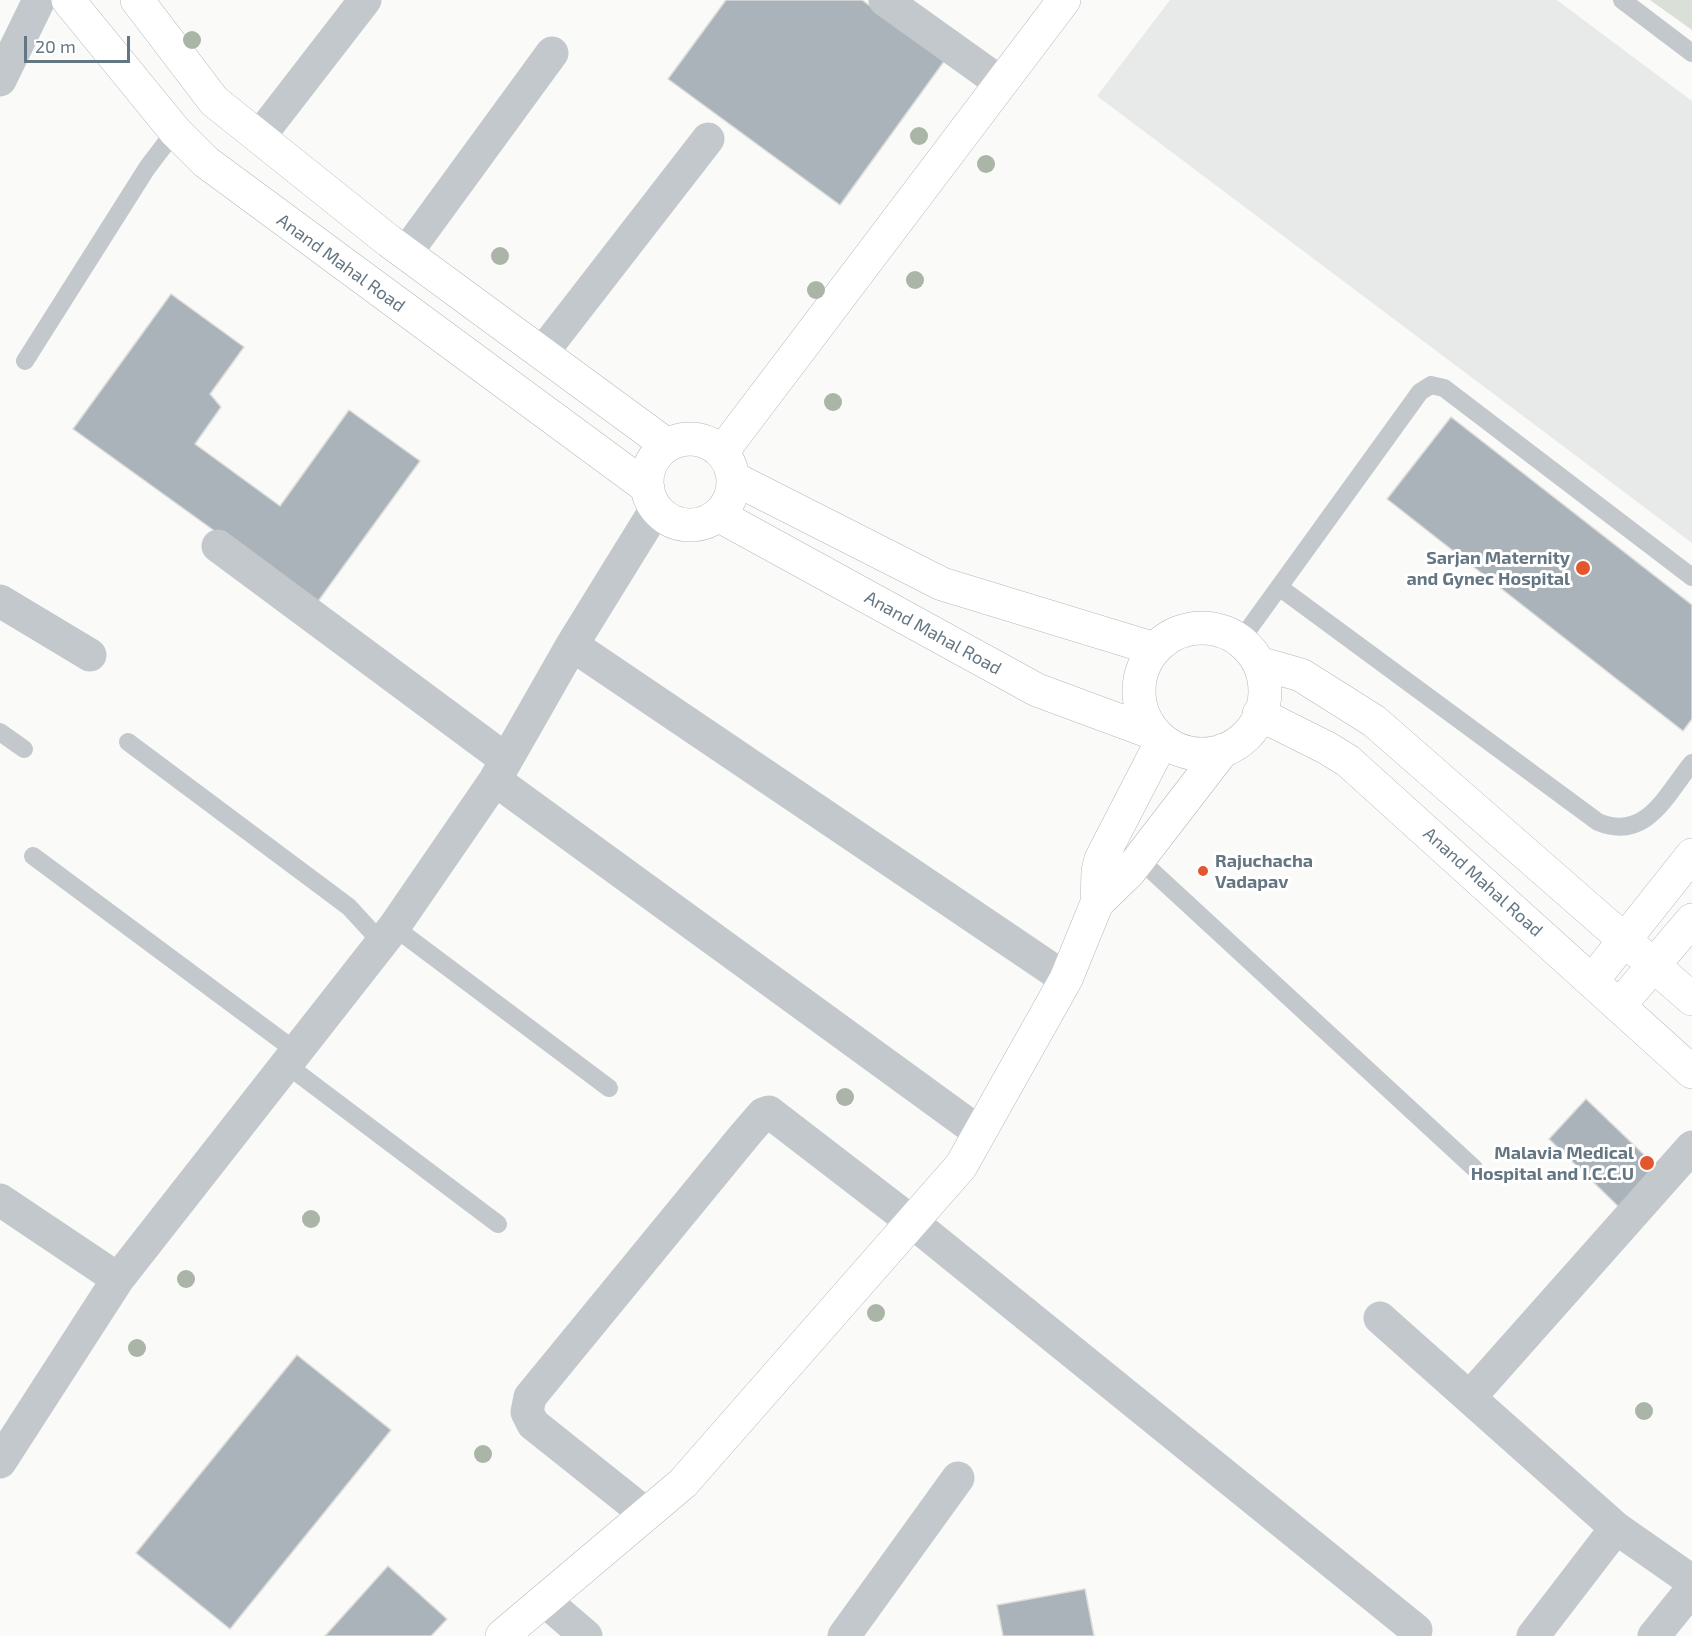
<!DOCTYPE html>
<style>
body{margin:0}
#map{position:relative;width:1692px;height:1636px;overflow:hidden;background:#fafaf8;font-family:"Exo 2",sans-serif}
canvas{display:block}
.scale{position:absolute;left:24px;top:36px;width:106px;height:27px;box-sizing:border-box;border:3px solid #657683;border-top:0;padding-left:8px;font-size:18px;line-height:21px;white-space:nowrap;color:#657683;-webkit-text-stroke:4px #fff;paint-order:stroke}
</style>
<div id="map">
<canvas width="1692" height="1636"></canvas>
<div class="scale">20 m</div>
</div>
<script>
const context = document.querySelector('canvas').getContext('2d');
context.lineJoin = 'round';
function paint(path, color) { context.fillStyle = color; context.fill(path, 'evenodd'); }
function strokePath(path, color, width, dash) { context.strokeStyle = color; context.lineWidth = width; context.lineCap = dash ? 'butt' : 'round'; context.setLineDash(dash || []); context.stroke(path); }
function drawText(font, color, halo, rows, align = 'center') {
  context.font = font + ' "Exo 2",sans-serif'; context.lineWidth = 6; context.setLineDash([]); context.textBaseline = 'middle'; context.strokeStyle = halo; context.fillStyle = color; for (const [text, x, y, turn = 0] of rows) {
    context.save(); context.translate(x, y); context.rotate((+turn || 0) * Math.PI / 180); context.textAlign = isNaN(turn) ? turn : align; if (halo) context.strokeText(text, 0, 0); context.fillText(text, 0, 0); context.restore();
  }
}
const built = new Path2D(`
 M1170,0H1557L1692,101V543L1097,96Z`);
const green = new Path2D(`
 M1650,0H1692V30Z`);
const building = new Path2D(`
 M726,0H862L945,60L840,205L668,79Z
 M171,294L244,347L210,394L221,407L195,444L280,506L349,410L420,461L316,604L73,429Z
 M1451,417L1692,605V719L1683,731L1387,499Z
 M1586,1099L1662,1172L1623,1211L1549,1139Z
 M297,1355L391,1430L230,1629L136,1553Z
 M388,1566L447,1619L431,1636H325Z
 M1085,1589L1094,1636H1003L997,1605Z`);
const lane = new Path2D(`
 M1622,0L1692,53
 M25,361L147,168L175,131
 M1279,587L1598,822C1646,842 1666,795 1692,763
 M1240,641L1420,392L1431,385L1444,388L1692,577
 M0,732L24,749
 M128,742L349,907L382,943
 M33,856L297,1052
 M1139,859L1474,1168
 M394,927L609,1088
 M287,1065L498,1224`);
const street = new Path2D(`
 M885,0L1001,83
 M0,80L39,0
 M259,137L365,0
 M406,253L552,53
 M542,353L708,139
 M218,546L505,759
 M0,601L90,655
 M572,645L1066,979
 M495,780L980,1133
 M0,1200L118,1279L394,927L495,780L572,645L656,509
 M1380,1318L1616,1528
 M1470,1397L1692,1147
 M0,1462L118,1279
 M646,1514L533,1424L527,1412L530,1397L744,1136L763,1114L769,1112L912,1222L1416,1630
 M544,1600L586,1636
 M844,1636L958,1478
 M1533,1636L1616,1528L1692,1581
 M1654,1636L1692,1589`);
const secondary = new Path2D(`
 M68,0L175,131L206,162L648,488
 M137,0L214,101L389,241L667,445
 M647 482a43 43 0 1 1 86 0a43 43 0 1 1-86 0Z
 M722,452L1064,0
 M733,478L942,584L1155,649
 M718,515L1037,690L1156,734
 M1139 691a63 63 0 1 1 126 0a63 63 0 1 1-126 0Z
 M1259,663L1301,675L1374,721L1692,999
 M1259,714L1327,748L1348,761L1692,1072
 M1097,903L1129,872L1223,750
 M1592,981L1692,855
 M1619,1006L1692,920
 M502,1636L683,1483L961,1166L1066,979L1097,903L1098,871L1101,859L1162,741`);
const trees = [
 [192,40],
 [919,136],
 [986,164],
 [500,256],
 [915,280],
 [816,290],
 [833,402],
 [845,1097],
 [311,1219],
 [186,1279],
 [876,1313],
 [137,1348],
 [1644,1411],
 [483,1454]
];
const markers = [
 [1583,568,8,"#e4572e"],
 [1203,871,6,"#e4572e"],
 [1647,1163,8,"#e4572e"]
];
const streetNames = [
 ["Anand Mahal Road",341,263,36],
 ["Anand Mahal Road",933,633,29],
 ["Anand Mahal Road",1483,882,42]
];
const poiNames = [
 ["Sarjan Maternity",1570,558],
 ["and Gynec Hospital",1570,579],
 ["Rajuchacha",1215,861,"left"],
 ["Vadapav",1215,882,"left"],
 ["Malavia Medical",1634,1153],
 ["Hospital and I.C.C.U",1634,1174]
];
paint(built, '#e8e9e9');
paint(green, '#dadfd7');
paint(building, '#aab3b9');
strokePath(building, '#dcdcda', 1.5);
strokePath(secondary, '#b3babf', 34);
strokePath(lane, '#c3c8cc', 18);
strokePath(street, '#c3c8cc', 33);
strokePath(secondary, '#fff', 33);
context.fillStyle = '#aab4a7';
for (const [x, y] of trees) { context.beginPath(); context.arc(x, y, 9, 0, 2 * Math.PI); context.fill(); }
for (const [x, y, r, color] of markers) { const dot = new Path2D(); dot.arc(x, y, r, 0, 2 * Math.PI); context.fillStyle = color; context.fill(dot); strokePath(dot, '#fff', 2); }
drawText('18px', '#657683', '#fff', streetNames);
drawText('bold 18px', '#657683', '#fff', poiNames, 'right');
</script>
